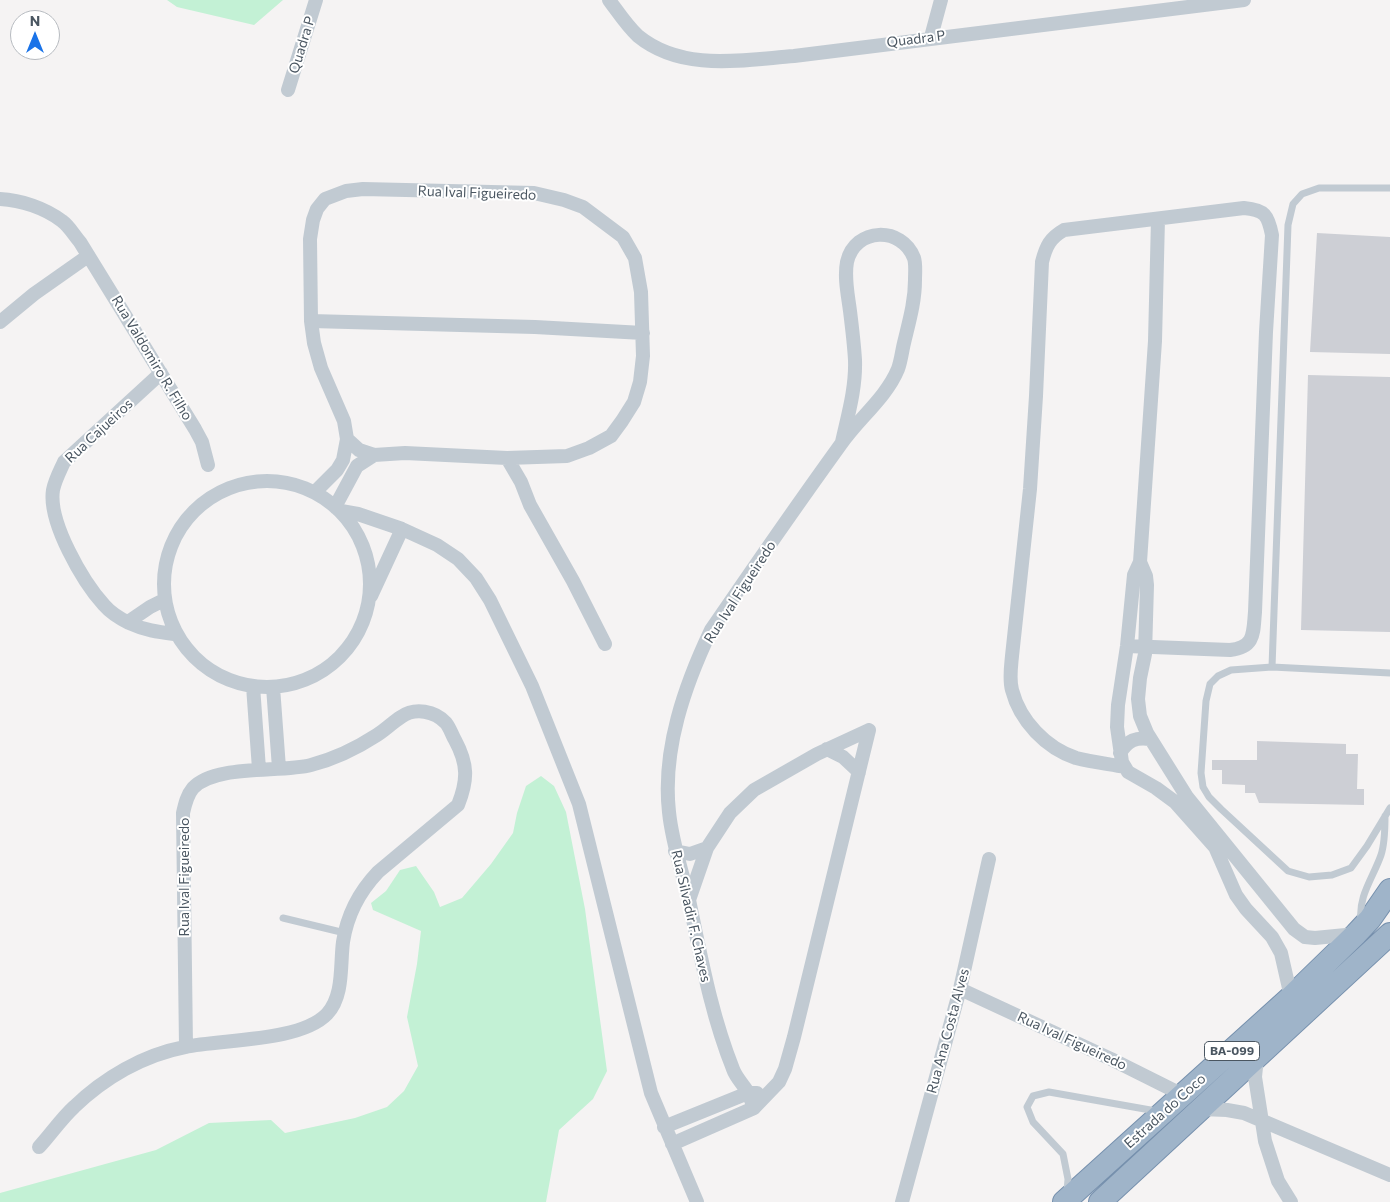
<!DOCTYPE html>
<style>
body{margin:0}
#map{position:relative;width:1390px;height:1202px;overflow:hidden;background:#f5f3f3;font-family:Commissioner,sans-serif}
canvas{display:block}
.north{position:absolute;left:10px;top:10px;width:50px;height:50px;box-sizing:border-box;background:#fff;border:1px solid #b7bbc0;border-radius:50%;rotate:0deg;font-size:14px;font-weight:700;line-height:20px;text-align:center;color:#4a5661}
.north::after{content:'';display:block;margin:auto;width:18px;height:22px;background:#1a73e8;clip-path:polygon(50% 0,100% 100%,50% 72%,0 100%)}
</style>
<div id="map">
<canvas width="1390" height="1202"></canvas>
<div class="north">N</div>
</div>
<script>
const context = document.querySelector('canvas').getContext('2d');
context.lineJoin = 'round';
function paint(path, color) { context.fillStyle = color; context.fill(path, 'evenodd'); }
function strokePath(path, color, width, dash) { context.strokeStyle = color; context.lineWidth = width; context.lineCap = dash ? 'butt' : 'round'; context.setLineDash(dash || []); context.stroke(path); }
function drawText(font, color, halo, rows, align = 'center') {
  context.font = font + ' Commissioner,sans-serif'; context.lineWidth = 4; context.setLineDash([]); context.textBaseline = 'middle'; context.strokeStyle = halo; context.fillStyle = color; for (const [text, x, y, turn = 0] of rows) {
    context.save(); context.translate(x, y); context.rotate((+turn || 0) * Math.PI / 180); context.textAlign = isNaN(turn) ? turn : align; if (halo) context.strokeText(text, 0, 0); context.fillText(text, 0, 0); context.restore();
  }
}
const green = new Path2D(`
 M167,0H283L254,25L177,7Z
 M541,776L554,786L566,812L585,909L607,1071L593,1099L559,1130L546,1202H0V1193L156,1150L209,1123L271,1120L285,1133L355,1118L387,1107L404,1091L418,1066L407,1017L417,964L421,931L373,910L371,903L386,891L400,870L416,866L434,892L440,907L462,898L491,864L513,833L517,813L526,786Z`);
const building = new Path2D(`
 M1317,233L1390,237V354L1310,352Z
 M1308,375L1390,377V632L1301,630Z
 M1257,741L1346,744V754H1358L1357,789H1364V805L1259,803L1255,793H1245V785L1222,784V770H1212V760H1257Z`);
const service = new Path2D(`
 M1272,667L1288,225L1293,204L1302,194L1319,188H1390
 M1390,673L1272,667L1231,670L1218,676L1210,684L1206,701L1201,773L1203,787L1209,797L1221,809L1288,871L1309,877L1332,875L1351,868L1367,846L1390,808
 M283,918L345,933
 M1361,921C1358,896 1373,878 1381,855C1385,843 1385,829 1385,816
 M1067,1192L1068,1179L1063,1154L1033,1122L1027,1107L1033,1096L1049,1092L1156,1111`);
const minor = new Path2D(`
 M609,0C618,12 627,26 638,36C682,72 742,60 794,56L1244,0
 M931,37L941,0
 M288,90L316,0
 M0,199C21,200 45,208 62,221C69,226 74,235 80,242L195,429L202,442L208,465
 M1158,219L1155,341L1140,562L1134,575L1127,646L1118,705L1117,727L1122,762L1128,772L1156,788L1175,802L1215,847L1236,895L1246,909L1272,937L1281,953L1291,997
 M311,321L535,327L643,333
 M0,322L34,294L88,256
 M161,373L64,462C60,471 55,480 53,490C48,522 83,582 104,605C110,612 121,619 129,623C144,630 158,632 174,634
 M347,439L359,450L374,455
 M507,458L521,482L530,505L573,581L605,644
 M164 584a103 103 0 1 1 206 0a103 103 0 1 1-206 0Z
 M315,492L337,470L343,460L347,439L344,421L321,368L314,343L311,321L310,239L313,220L317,209L325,199L346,191L363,189L534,193L564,200L583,207L623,237L635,258L641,292L643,356L640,382L634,402L622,421L611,436L589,448L567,456L507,458L405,453L374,455L357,466L335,507
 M341,511L358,514L402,529L437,545L458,559L476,578L490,600L532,686L579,804L651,1093L697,1202
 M1140,562L1146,576L1147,585L1145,654L1140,678L1138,699L1140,716L1147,733L1187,797L1294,929L1305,937L1315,938L1356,934
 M371,596L402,529
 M128,622L150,607L164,600
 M253,686L259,769
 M273,687L279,768
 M827,749L843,757L859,772
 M1120,753C1128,740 1136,737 1150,739
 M1125,767C1109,764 1092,762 1076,758C1046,748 1020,721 1012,690C1009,679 1011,667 1012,656L1030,489L1036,396L1042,262C1046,246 1050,238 1064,230L1244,208C1265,210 1268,215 1272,235L1266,332L1255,612C1253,634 1255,647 1230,650L1127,646
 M675,851L690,854L707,848
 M689,900L707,848L730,813L754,790L817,754L869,730
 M960,989L1111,1059L1183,1095
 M1257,1057L1255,1077L1265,1141L1278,1181L1291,1202
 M754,1108C752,1104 751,1099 749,1094C744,1085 736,1078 733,1069C711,1014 701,957 689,900C682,871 672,842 669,812C662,749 685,685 711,630C754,567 797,505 841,444C859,418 886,398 898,369C901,361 902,351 904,343C909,322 915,302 915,280C915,273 916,264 914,258C902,226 855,227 847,262C844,278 848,295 850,311C852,327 854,343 855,360C856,388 848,415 842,442
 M1201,1109L1227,1110L1244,1113L1390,1175
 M664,1127L748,1093H757
 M672,1144L754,1108L779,1082L785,1069L794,1037L869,730
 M39,1147C51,1134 61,1119 74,1107C104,1078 143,1055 185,1047C222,1039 300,1042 327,1014C344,996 340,965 343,942C347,916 360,891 378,872L458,805C468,780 468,764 455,740C452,735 450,728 446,723C435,711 415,707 401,717C393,722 385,730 377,735C357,748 334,759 311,765C281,773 215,764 193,788C187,795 185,804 183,813L186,1047
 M902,1202L960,989L989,859`);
const trunk = new Path2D(`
 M1064,1202L1291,997L1356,934L1370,919L1390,890
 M1100,1202L1390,934`);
const shields = [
 [1232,1051,55]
];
const shieldNames = [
 ["BA-099",1232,1051]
];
const streetNames = [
 ["Quadra P",916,39,-7],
 ["Quadra P",302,45,-73],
 ["Rua Ival Figueiredo",477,193,2],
 ["Rua Valdomiro R. Filho",152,358,59],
 ["Rua Cajueiros",99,431,-43],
 ["Rua Ival Figueiredo",740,592,-57],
 ["Rua Ival Figueiredo",184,877,-90],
 ["Rua Silvadir F. Chaves",691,916,77],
 ["Rua Ana Costa Alves",948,1031,-75],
 ["Rua Ival Figueiredo",1072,1041,25],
 ["Estrada do Coco",1165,1111,-42]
];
paint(green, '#c3f1d5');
paint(building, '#cdcfd5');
strokePath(trunk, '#7690ad', 24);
strokePath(service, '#c1cad2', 7);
strokePath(minor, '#c1cad2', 14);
strokePath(trunk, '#9fb4c9', 22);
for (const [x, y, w] of shields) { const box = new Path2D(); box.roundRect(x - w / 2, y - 9.5, w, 19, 4); context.fillStyle = '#fff'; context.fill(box); strokePath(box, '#4a5661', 1); }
drawText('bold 12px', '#4a5661', null, shieldNames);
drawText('14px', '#4a5661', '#fff', streetNames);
</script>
